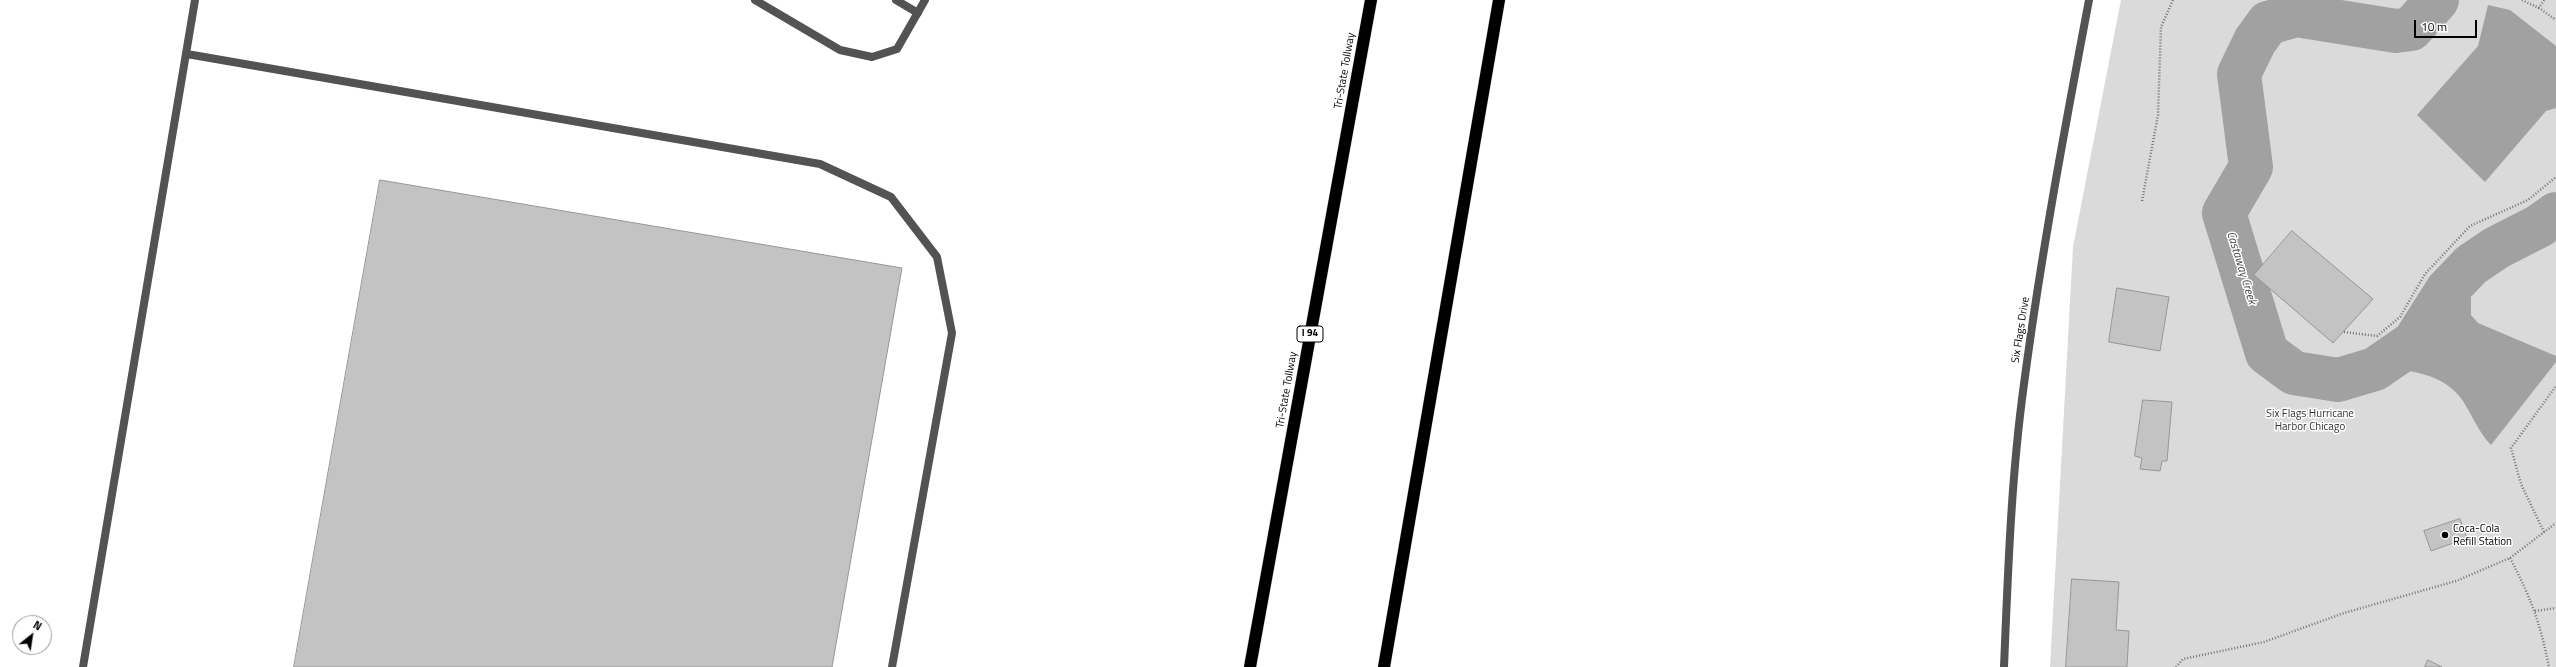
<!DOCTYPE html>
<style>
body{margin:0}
#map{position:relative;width:2556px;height:667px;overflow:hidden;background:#fff;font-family:"Titillium Web",sans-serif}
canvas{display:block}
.north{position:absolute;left:12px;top:615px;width:40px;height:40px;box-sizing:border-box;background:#fff;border:1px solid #999;border-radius:50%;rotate:30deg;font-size:11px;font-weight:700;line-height:16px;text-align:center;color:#000}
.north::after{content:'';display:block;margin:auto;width:14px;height:18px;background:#000;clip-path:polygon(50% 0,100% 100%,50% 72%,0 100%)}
.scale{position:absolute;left:2414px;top:20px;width:63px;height:18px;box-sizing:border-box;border:2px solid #000;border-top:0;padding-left:5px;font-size:12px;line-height:14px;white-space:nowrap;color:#000;-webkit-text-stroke:3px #fff;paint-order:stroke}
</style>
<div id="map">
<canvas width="2556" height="667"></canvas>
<div class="north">N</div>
<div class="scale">10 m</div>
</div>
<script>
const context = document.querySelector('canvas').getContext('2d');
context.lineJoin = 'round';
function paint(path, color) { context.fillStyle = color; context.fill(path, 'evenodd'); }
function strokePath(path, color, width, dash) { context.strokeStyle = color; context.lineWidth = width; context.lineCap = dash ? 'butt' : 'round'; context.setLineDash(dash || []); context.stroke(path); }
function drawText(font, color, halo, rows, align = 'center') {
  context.font = font + ' "Titillium Web",sans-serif'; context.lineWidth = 3; context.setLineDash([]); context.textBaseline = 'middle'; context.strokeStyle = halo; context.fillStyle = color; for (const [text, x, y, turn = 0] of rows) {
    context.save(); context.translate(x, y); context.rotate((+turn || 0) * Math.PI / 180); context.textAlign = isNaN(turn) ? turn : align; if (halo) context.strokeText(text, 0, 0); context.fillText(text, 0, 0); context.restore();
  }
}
const green = new Path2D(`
 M2121,0H2556V667H2050L2073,247Z`);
const water = new Path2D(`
 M2488,5L2510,10L2556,46V108L2546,111L2485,182L2417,115L2478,46Z
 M2471,265V315L2478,323L2556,356V362L2491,445C2479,433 2472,415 2463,401C2443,372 2407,369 2375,369L2414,342L2447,290Z`);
const canal = new Path2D(`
 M2437,0L2411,29L2396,31L2296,15L2268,23L2255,41L2239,74L2251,167L2224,213L2267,353L2294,373L2338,380L2375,369L2414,342L2447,290L2471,265L2496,248L2539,226L2556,214`);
const building = new Path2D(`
 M380,180L902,268L832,667H294Z
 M2292,231L2373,299L2333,343L2254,275Z
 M2117,288L2169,297L2160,351L2109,342Z
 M2143,400L2172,402L2167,461H2162L2160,471L2140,469L2142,458L2135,456Z
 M2460,519L2467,538L2431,551L2424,531Z
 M2072,579L2119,582L2116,630L2129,631L2127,667H2066Z
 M2428,660L2442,667H2425Z`);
const path = new Path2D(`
 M2522,0L2539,8
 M2544,0L2539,8L2556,20
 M2142,201L2158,115L2161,27L2173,0
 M2344,332L2377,336L2400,317L2425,274L2470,226L2528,200L2556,177
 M2544,532L2521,484L2511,448L2556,386
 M2510,558C2531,598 2540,622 2549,667
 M2535,611L2556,608
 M2176,667L2183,659L2264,642L2344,613L2456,581L2510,558L2556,523`);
const lane = new Path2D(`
 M755,0L840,50L872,57L897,49L925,0
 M896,0L918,13
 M187,54L820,164L891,197L937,257L952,333L892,667
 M83,667L195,0
 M2004,667C2008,572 2011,478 2024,384C2041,255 2065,127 2089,0`);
const highway = new Path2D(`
 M1250,667L1371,0
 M1384,667L1499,0`);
const markers = [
 [2445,535,4,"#000"]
];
const shields = [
 [1310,334,26]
];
const shieldNames = [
 ["I 94",1310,334]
];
const streetNames = [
 ["Tri-State Tollway",1345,71,-80],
 ["Six Flags Drive",2021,330,-81],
 ["Tri-State Tollway",1287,390,-80]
];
const parkNames = [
 ["Six Flags Hurricane",2310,414],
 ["Harbor Chicago",2310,427]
];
const poiNames = [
 ["Coca-Cola",2453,529],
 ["Refill Station",2453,542]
];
const waterNames = [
 ["Castaway Creek",2241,268,73]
];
paint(green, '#dadada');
paint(water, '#a1a1a1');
strokePath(canal, '#a1a1a1', 44);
paint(building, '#c3c3c3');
strokePath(building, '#979797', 1);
strokePath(highway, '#dbdbdb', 13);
strokePath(path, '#757575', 2.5, [1, 2]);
strokePath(lane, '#535353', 8);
strokePath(highway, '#000', 12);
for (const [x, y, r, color] of markers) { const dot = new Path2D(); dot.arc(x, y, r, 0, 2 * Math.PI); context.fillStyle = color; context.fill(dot); strokePath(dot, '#fff', 1.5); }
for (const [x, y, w] of shields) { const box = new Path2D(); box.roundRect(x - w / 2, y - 8, w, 16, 3); context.fillStyle = '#fff'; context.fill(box); strokePath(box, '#000', 1); }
drawText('bold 10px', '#000', null, shieldNames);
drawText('11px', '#000', '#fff', streetNames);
drawText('11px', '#313131', '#fff', parkNames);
drawText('11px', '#000', '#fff', poiNames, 'left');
drawText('italic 12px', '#424242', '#fff', waterNames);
</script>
